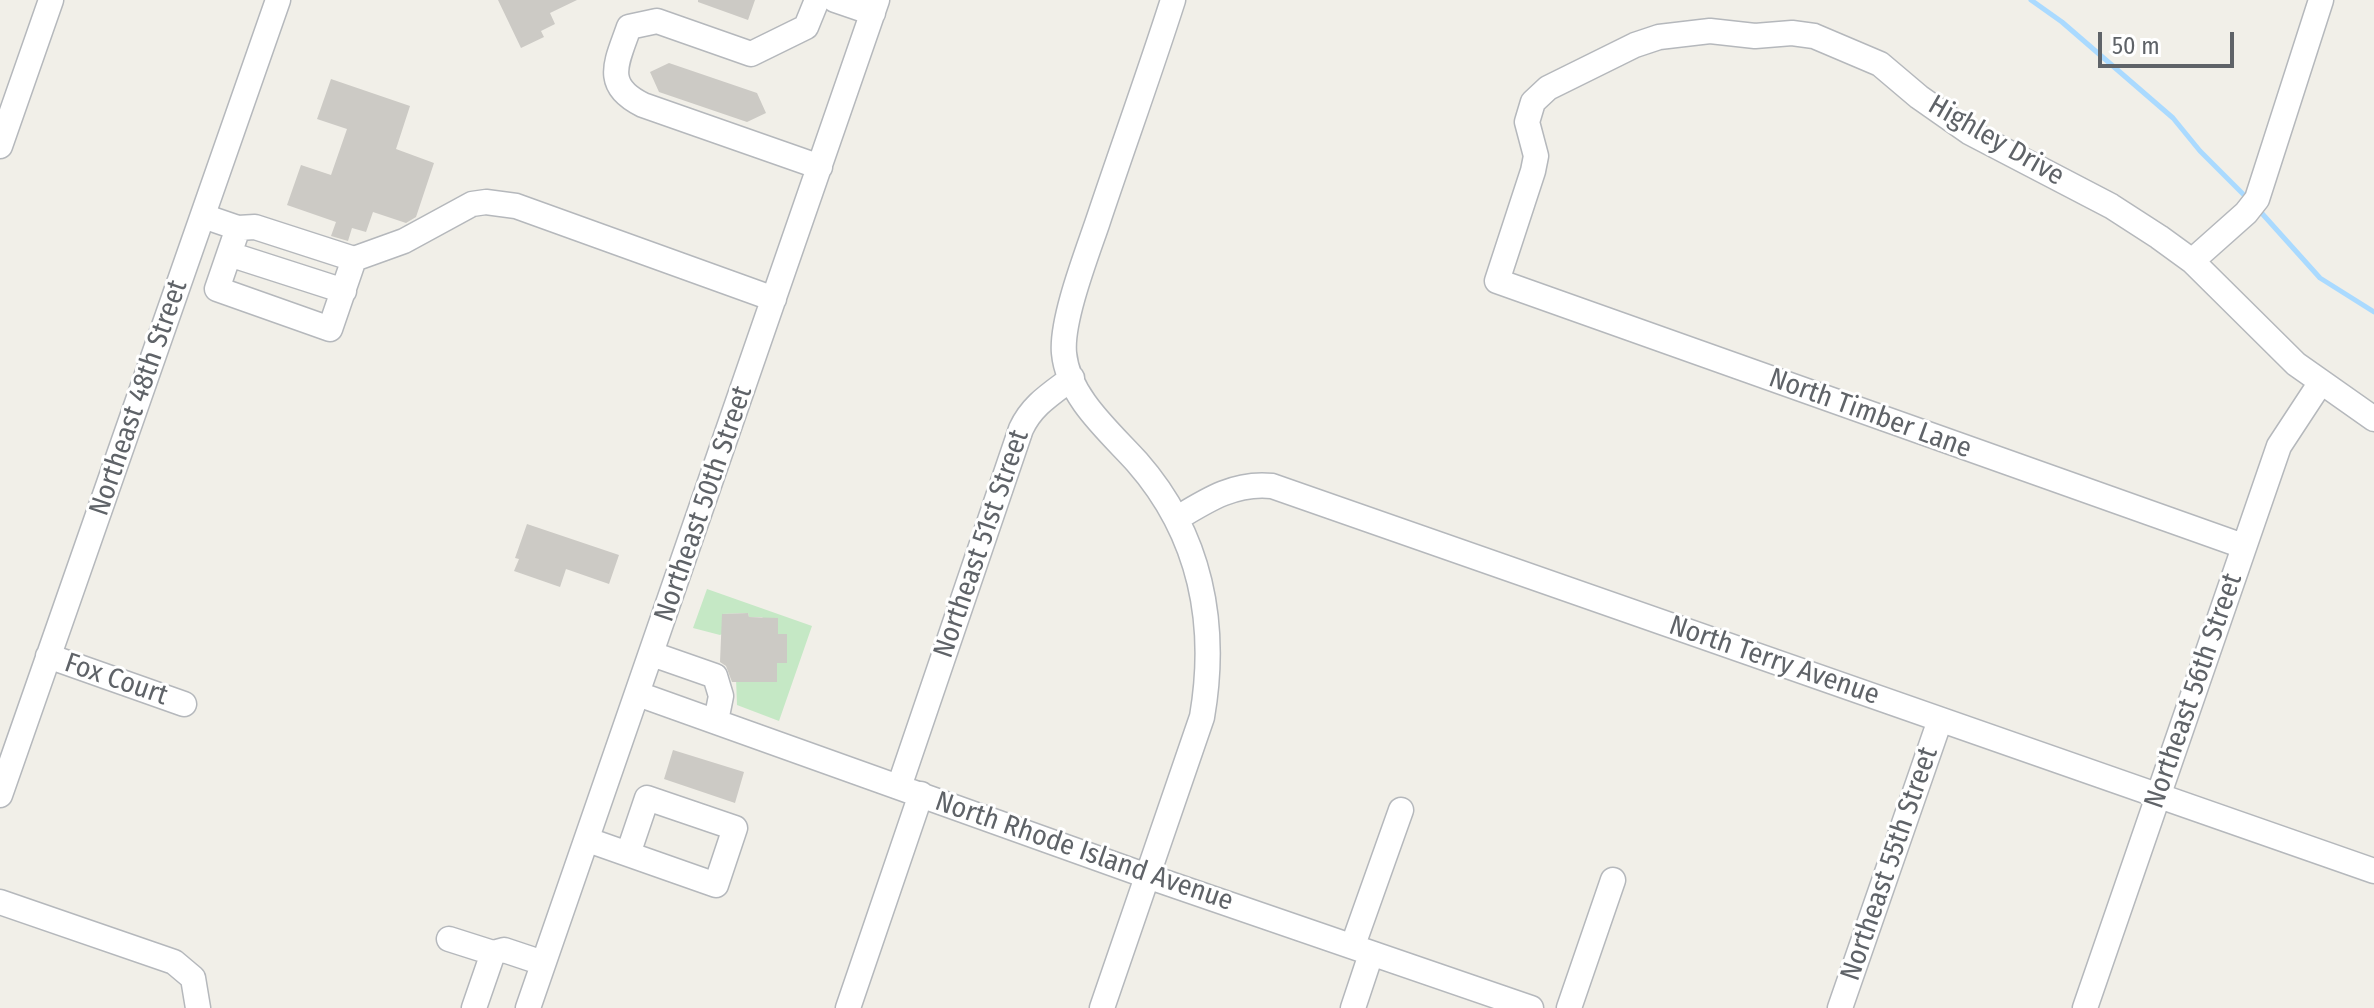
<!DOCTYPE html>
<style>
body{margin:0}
#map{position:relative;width:2374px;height:1008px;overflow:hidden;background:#f1efe8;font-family:"Fira Sans Condensed",sans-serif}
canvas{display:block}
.scale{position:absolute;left:2098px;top:32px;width:136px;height:36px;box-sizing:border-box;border:4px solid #5f6368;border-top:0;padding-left:10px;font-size:24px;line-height:28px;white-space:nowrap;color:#5f6368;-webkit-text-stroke:6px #fff;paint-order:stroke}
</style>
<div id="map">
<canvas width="2374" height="1008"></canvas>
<div class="scale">50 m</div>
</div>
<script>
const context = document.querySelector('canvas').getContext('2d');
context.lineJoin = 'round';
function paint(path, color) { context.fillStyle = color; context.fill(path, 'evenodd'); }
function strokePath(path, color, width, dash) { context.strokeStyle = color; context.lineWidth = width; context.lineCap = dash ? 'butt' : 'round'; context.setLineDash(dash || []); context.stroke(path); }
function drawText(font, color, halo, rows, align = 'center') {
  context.font = font + ' "Fira Sans Condensed",sans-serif'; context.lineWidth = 6; context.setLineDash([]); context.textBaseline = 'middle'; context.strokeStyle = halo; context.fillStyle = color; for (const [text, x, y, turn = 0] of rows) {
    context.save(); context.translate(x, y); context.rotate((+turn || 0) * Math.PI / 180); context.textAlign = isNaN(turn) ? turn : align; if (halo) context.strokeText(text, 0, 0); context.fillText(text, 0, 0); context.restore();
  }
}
const green = new Path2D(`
 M707,589L812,626L779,721L737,705L736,678L777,663H787V634H778L762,617H749L748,613L722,614V634L720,635L693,628Z`);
const stream = new Path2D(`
 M2031,0L2062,22L2173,118L2200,151L2248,199
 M2258,209L2320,278L2374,312`);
const building = new Path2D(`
 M498,0H577L550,13L555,24L541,31L544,37L521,48Z
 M698,0H755L748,20L698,2Z
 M669,63L757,93L766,113L747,122L659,92L650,72Z
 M331,79L410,106L396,149L434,163L416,217L406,223L373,212L366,232L352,228L348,241L331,236L336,222L287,205L301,165L331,175L347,129L317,119Z
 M527,524L619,555L609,584L566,569L560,587L514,571L519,559L515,558Z
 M748,613L749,617L778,618V634H787V663H777V682H732L726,666L720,662L722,614Z
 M673,750L744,772L735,803L664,779Z`);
const minor = new Path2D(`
 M817,0L806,27L751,54L657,21L629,27C617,62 602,85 643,105L820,167
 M835,0L873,13
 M0,146L51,0
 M203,216L238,228L255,227L354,259L404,241L472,204L486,202L516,206L774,299
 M238,228L217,289L330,329L354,259
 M229,254L344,291
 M2192,261L2246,213L2257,199L2321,0
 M1176,519C1207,500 1235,482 1272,486L2374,871
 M2243,546L1497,281L1533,171L1536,156L1527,122L1533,102L1548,88L1635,45L1659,37L1710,31L1755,36L1792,33L1814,36L1880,64L1919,97L1969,132L2111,206L2159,237L2192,261L2296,364L2374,419
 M652,654L715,676L721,696L716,721
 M48,656L184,704
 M638,694L1147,876L1531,1008
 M899,787L1021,429C1032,405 1051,394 1072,378
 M0,795L278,0
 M588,840L716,885L735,828L647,798L628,854
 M0,902L174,962L193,978L198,1008
 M449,939L493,953
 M1353,945L1401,810
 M474,1008L493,953L504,950L543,963
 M528,1008L877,0
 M848,1008L921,794
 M1102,1008L1202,717C1218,624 1201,535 1137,462C1110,432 1068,397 1064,353C1061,321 1086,256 1097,224C1122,149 1149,75 1173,0
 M1353,1008L1371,954
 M1569,1008L1613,880
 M1840,1008L1940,720
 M2085,1008L2279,446L2321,382`);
const streetNames = [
 ["Highley Drive",1996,141,30],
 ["Northeast 48th Street",139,398,-71],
 ["North Timber Lane",1870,414,20],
 ["Northeast 50th Street",704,504,-71],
 ["Northeast 51st Street",982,544,-71],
 ["North Terry Avenue",1774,661,19],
 ["Fox Court",116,680,19],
 ["Northeast 56th Street",2194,691,-71],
 ["North Rhode Island Avenue",1084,852,19],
 ["Northeast 55th Street",1890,864,-71]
];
paint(green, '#c5e8c5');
strokePath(stream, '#aadaff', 5);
paint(building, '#cccac5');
strokePath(minor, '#b5b8bc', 27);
strokePath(minor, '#fff', 24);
drawText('28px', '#5f6368', '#fff', streetNames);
</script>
